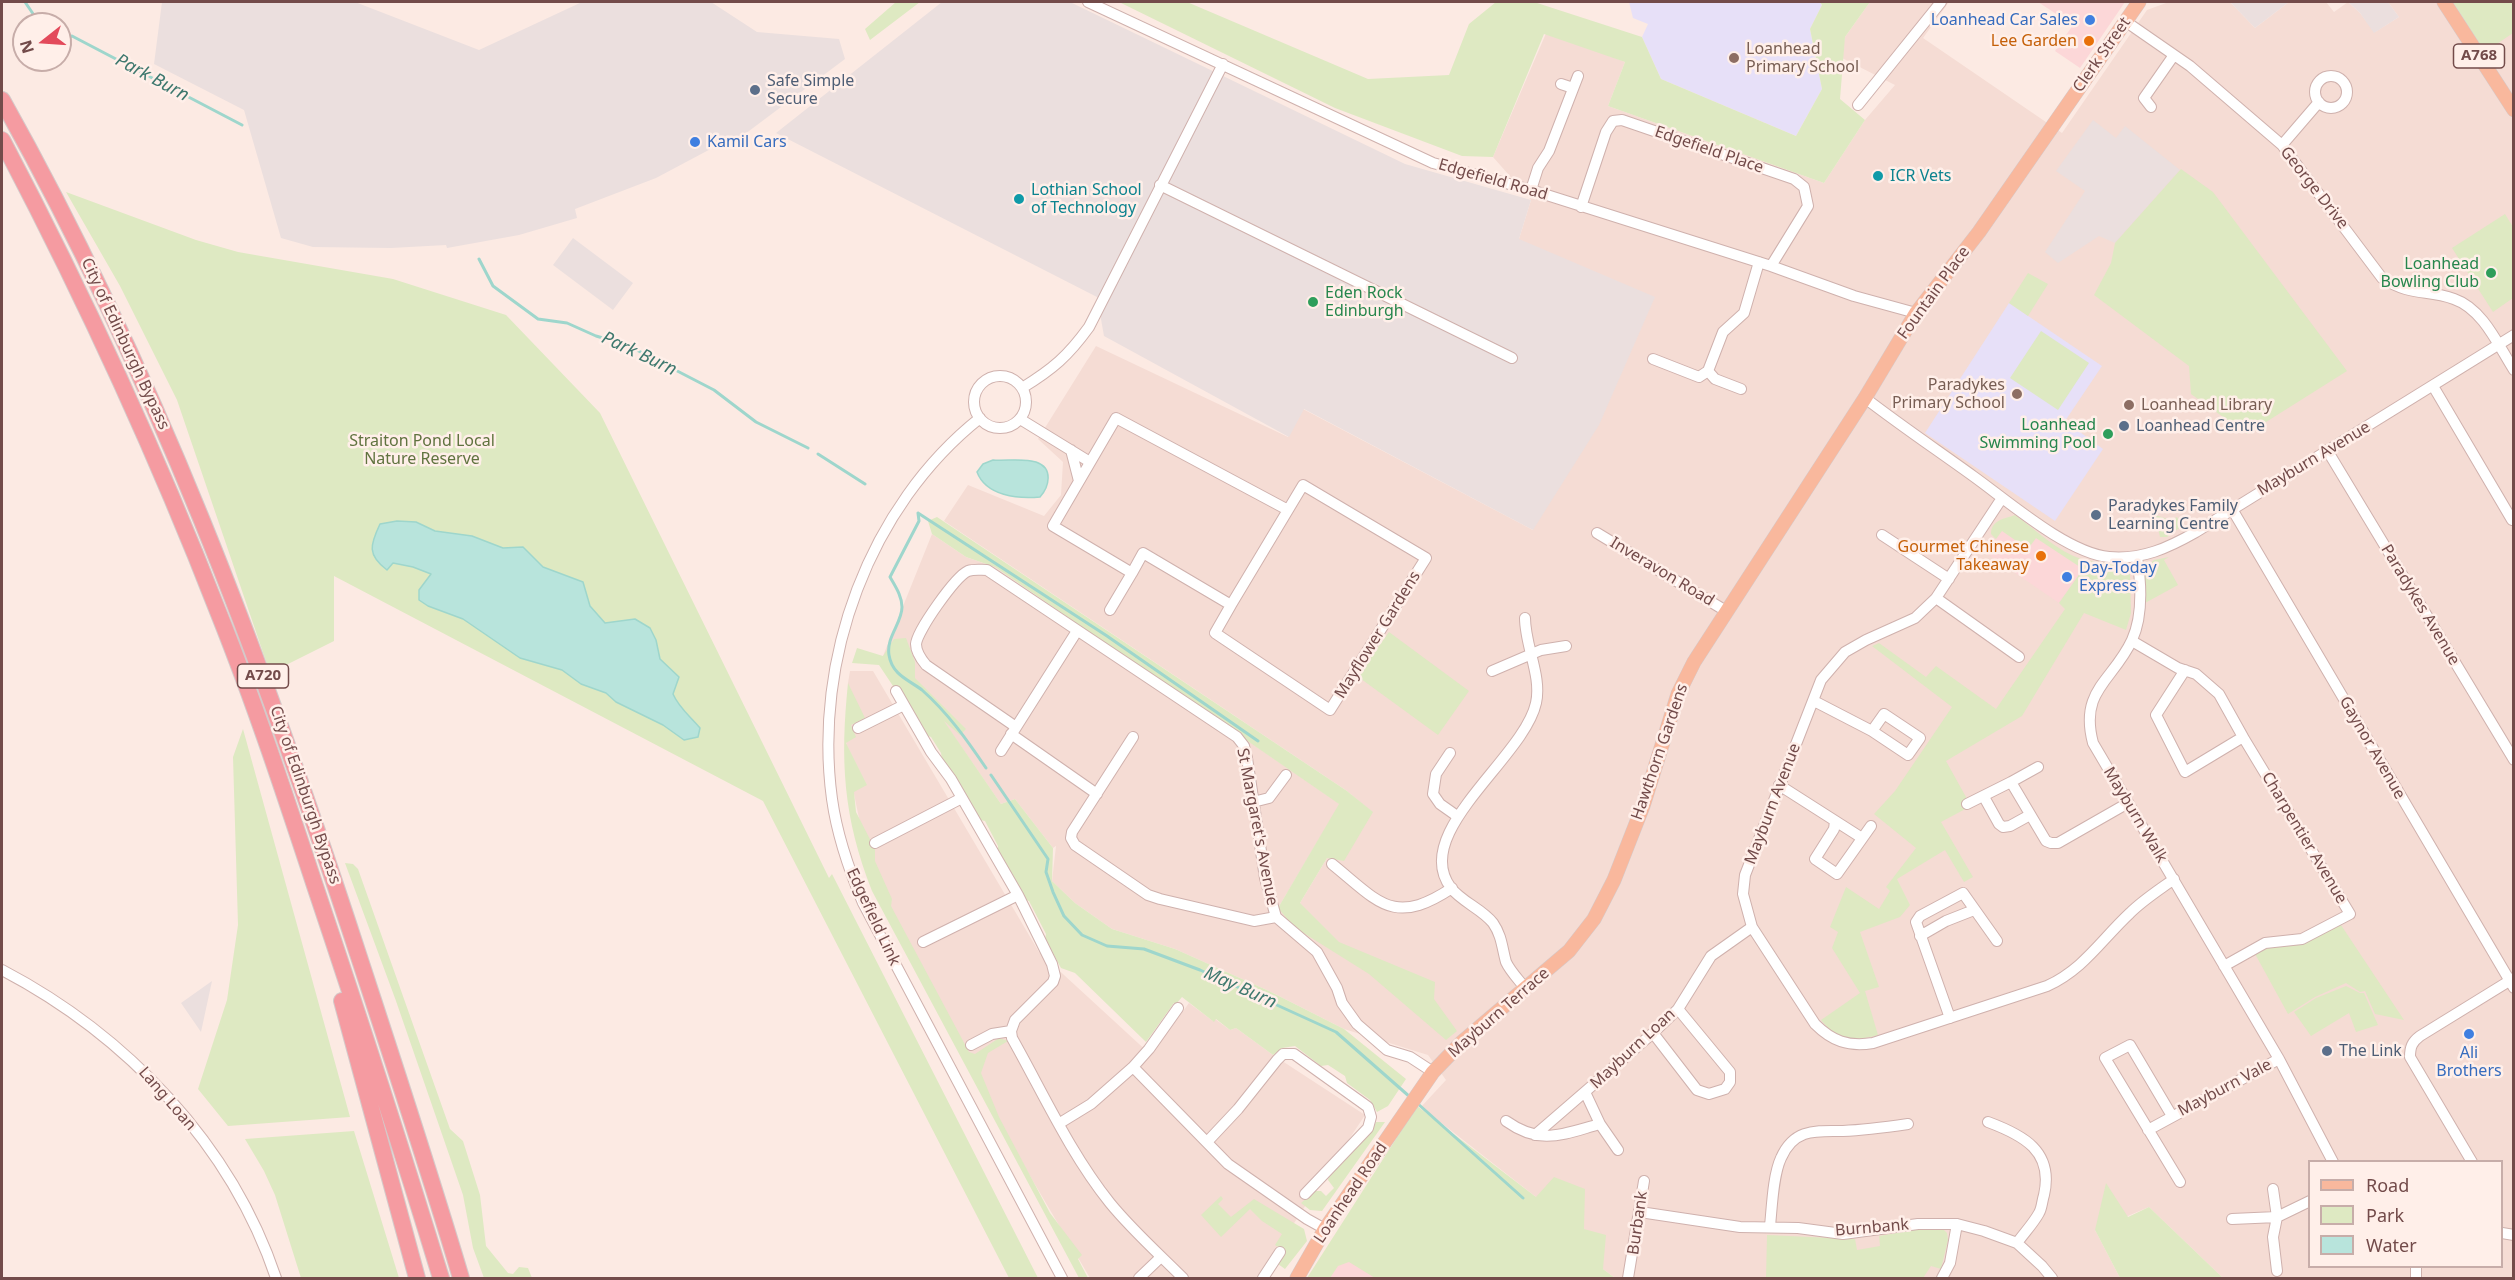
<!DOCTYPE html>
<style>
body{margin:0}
#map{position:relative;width:2515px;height:1280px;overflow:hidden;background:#fceae3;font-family:"Noto Sans",sans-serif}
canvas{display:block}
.frame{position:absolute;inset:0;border:3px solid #734b4a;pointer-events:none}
.legend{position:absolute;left:2308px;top:1160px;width:195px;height:108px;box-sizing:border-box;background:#ffefe9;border:2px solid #c7ada9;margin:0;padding:8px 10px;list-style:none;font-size:18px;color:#734b4a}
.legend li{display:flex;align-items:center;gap:12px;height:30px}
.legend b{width:30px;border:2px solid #c7ada9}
.north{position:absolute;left:12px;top:12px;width:60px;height:60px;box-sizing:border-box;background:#ffefe9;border:2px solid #c7ada9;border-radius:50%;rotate:253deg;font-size:16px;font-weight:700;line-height:24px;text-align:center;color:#734b4a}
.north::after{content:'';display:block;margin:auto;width:21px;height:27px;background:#e34a5b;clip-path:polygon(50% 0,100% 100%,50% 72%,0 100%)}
</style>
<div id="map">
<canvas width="2515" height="1280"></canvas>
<div class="frame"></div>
<ul class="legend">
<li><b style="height:8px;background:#f9b89d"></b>Road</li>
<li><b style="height:16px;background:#dee9c2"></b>Park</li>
<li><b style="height:16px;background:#b8e4dc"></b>Water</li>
</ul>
<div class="north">N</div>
</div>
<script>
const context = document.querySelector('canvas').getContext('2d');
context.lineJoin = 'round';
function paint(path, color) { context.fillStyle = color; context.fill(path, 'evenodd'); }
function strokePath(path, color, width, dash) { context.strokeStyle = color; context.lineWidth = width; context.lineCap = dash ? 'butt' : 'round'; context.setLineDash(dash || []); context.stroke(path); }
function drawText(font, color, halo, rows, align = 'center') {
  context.font = font + ' "Noto Sans",sans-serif'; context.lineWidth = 5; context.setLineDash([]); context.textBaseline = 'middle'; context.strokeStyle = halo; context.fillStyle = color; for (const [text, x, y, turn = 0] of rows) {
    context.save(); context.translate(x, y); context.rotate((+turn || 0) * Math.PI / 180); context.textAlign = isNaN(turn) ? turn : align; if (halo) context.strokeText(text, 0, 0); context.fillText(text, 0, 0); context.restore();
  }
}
const residential = new Path2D(`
 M1870,2H1949L1923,38L2062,133L2147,10L2169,2H2230L2255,28L2289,2H2326L2334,12L2348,2L2360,13L2375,32L2399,17L2388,2H2513V1278H2223L2149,1207L2095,1230L2120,1278H1615L1603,1269L1584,1229L1536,1197L1421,1107L1446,1080L1428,1055L1344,1029L1269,991L1175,949L1112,929L1075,903L1052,881L1056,846L1053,848L1015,799L1001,804L942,719L883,656L932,534L966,557L995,567L1340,804L1278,908L1300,903L1327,858L1372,812L1347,791L944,521L968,485L1044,516L1061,495L1063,462L1038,439L1096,346L1288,437L1303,409L1533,530L1519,239L1531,200L1493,157L1547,31L1625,62L1608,106L1824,183L1865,120L1895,85L1840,57L1845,37ZM2310,1162H2502V1266H2310Z
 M850,671H873L1039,952L1151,1055L1189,1003L1213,1021L1215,1019L1230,1030L1236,1028L1273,1055L1365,1115L1258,1278H1090L993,1113L868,862L846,755L848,683Z`);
const commercial = new Path2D(`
 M2038,2H2125L2080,68L2055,51L2073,25Z
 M2002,530L2027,549L2036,538L2084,568L2059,603L1986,553Z
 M1331,1244L1387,1278H1310Z`);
const industrial = new Path2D(`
 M162,2H355L479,50L582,2H711L757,32L839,39L845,59L733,143L723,149L720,144L656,178L575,209L577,218L519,235L447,248L446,245L391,248L313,247L281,238L244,110L154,64Z
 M942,2H1070L1405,164L1531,200L1519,239L1655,297L1599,425L1533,530L1304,409L1289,437L1104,336L1097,297L776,133Z
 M2230,2H2289L2255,28Z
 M2348,2H2388L2399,17L2374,33L2360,13Z
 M2093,120L2116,138L2125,126L2180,170L2115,243L2099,236L2058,263L2045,252L2085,191L2056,171Z
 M573,238L633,283L613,310L553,265Z
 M212,981L201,1032L181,1003Z`);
const education = new Path2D(`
 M1629,2H1820L1822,5L1810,29L1822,89L1796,136L1661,79L1642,37L1648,24L1633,18Z
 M2009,303L2102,366L2065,421L2103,449L2055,521L1925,433Z`);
const green = new Path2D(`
 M896,2H920L870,40L865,29Z
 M1119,2H1187L1368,79L1449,75L1469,24L1496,2H1534L1642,37L1661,79L1796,136L1822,89L1810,29L1822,5L1820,2H1870L1845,37L1840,99L1865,120L1824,183L1608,106L1625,62L1544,34L1493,157L1462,156L1335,108Z
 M2453,2H2513V33L2485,52Z
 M2181,169L2213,192L2347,371L2247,434L2191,394L2189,366L2094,295L2111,263L2115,243Z
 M66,192L196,240L238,252L393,279L506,315L600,413L829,878L832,874L1038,1278H1009L763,801L334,576V641L270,673L177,400L120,286Z
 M2505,214L2513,227V298L2493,312L2452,248Z
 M2028,273L2048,284L2028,316L2009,303Z
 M2041,331L2089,363L2058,410L2010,378Z
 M2015,515C2035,529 2058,552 2082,559C2103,566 2111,557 2130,574L2131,613L2126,630L2084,613L2022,716L1946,761L1971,806L1941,822L1973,877L1964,882L1945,850L1897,879L1910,905L1900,917L1860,932L1879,987L1865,991L1878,1035C1853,1042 1838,1041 1821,1020L1860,993L1832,948L1838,932L1830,927L1846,887L1879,909L1890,891L1886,887L1916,848L1874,814L1895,791L1952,707L1872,646L1879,643L1926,677L1936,666L1996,709L2065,609L2059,603L2083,569L2036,538L2028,549L2002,531L1996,539L1991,534C1991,520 2004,519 2015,515Z
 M2155,515L2171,520L2177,517L2182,526L2167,537H2160Z
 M937,517L1347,791L1373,812L1344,861L1327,858L1300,903L1339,942L1435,982L1434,999L1457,1031L1446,1040L1369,974L1294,927L1278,908L1339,804L995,567L966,557L932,534L928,521Z
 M2169,557L2164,560L2178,585L2145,603L2144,568L2154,560Z
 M1389,632L1469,691L1438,735L1357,676Z
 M906,638L915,662V678L966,729L960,735L944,721L1001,804L1015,799L1053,848L1052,881L1075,903L1112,929L1175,949L1269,991L1344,1029L1406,1079L1388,1106L1377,1112L1370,1100L1347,1083L1345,1076L1328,1065L1321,1066L1295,1046L1282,1048L1273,1055L1236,1028L1230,1030L1216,1019L1214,1022L1182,997L1176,1004L1174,1003L1146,1042L1075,973L1061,968L1045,939L1046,934L1029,901L1025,900L998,853V846L985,821L980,820L942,759L941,753L931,737L926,735L901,689L893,686L879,665L852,663L857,648L883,656L894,639Z
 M848,683L865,718L851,725L856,737L846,743L867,785L854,792L856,812L875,849V861L892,899L891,906L969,1052L975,1054L999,1038L1008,1041L988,1053L981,1073L999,1117L1050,1213L1082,1255L1078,1259L1088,1278H1079L872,891C843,817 840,761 848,683Z
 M243,729L350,1117L228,1126L198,1089L227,1000L238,925L233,757Z
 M345,863L353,864L358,869L450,1129L463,1141L480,1195L486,1246L508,1273L513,1274L519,1267L528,1268L532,1278H484L473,1248L463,1195L396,1001Z
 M2341,925L2404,1020L2375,1014L2365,991L2360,992L2346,983L2315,997L2288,1014L2254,952L2266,947L2320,935Z
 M2346,986L2360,993H2364L2378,1025L2356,1032L2349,1013L2311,1036L2294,1012L2316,998Z
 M1417,1106L1536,1197L1554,1177L1585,1189L1584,1229L1606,1235L1603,1269L1615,1278H1375L1349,1262L1338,1266L1330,1278H1307Z
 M1376,1122H1385L1322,1211L1310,1210L1301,1203L1315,1191H1321L1326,1196L1334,1188L1328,1180L1329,1176L1373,1129Z
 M354,1131L399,1278H301L275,1195L264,1171L245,1139Z
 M2106,1183L2128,1217L2149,1207L2223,1278H2120L2095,1230Z
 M1221,1196L1223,1199L1218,1204L1231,1217L1254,1199L1304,1229L1307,1241L1285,1269L1278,1264L1286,1252L1275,1245L1282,1234L1262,1221L1250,1209L1221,1237L1201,1215Z
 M1920,1229H1943L1947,1233L1948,1240L1941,1269L1931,1266L1923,1278H1766L1767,1235L1855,1239L1857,1250L1880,1246L1879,1236Z`);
const water = new Path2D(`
 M993,460C1006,461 1024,458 1036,462C1054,468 1049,487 1040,497C1018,499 986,496 977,472L983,464Z
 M397,521L416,522L435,531L472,536L503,548L523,547L543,567L583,582L590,606L605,623L635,619L650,628L656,640L660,659L679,677L673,694C679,708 690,716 700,728L698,737L684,740L663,725L616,702L606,693L581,684L562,670L520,658L463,619L428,606L419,600V590L431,574L413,567L393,563L387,570C367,555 370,545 380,524Z`);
const stream = new Path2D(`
 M25,2L40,24
 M60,37L63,39L72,36L242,125
 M479,259L493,286L538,319L567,323L596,336L627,345L714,390L756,422L808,448
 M818,454L865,484
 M918,513L1107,636L1258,741
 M918,513L919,521L890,577C895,586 902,596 902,607C902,623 886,637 889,655C892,675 909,680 922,690C948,713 967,740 986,768
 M991,775L1048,859L1046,872L1053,892L1064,916L1082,935L1107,946L1144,949L1200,970L1336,1032L1410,1097
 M1417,1103L1523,1198`);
const minor = new Path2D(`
 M1088,2L1433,163L1531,190L1771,266L1854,296L1916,313
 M2125,21L2190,66L2282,145L2382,278C2412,297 2426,289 2454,299C2483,309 2498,345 2514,370
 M2315 92a16 16 0 1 1 32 0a16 16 0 1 1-32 0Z
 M1561,84L1573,88
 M1858,105L1941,2
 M2151,107L2144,98L2174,55
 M2282,145L2319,102
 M1160,185L1512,358
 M1531,190L1538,168L1549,151L1578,76
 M1581,207L1606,132L1613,121L1622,120L1794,179L1804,187L1808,206L1771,266
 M1653,359L1699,377L1708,371L1715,379L1741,389
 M1708,371L1723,332L1744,313L1759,262
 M974 402a26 26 0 1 1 52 0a26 26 0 1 1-52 0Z
 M2433,386L2512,520
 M1022,388C1053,369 1068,356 1089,327L1223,64
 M1865,398C1900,425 1937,450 1973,476C2008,501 2067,553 2109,557C2142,560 2168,548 2196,532L2514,335
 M980,418C869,506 813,660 832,799C837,835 849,870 863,903L1062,1278
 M1116,418L1288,510L1303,485L1426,558L1330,710L1215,633L1231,605L1143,553L1132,573L1053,526Z
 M1020,419L1090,462
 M1071,450L1079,481
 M2327,450L2514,760
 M2002,498L1936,598L1915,618L1866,640L1845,652L1821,680L1745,875L1743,894L1752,927L1815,1024C1832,1041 1848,1047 1873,1043L2047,986C2084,969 2101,940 2130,913C2143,900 2159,890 2174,879
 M2232,509L2514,988
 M1597,533L1726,611
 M1882,535L1949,579
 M2137,557C2141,582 2143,616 2132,640C2113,681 2079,690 2093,743L2279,1059L2333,1162
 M1936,598L2019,657
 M1231,605L1288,510
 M1110,610L1132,573
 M2132,641L2178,668L2196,674L2219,694L2243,737
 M2185,670L2156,715L2185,772L2243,737L2350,914L2302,939L2265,943L2224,966
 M1492,671L1541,650L1566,646
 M896,691L904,705
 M1814,701L1872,731
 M1884,714L1920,738L1908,755L1872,731Z
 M1016,727L926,665C921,659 916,652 916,644C917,631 955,577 968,571C974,569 980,570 987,570L1237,737L1244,746L1247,758L1265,878L1276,917L1317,952L1337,988L1342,1003L1357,1024L1387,1050L1410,1057L1433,1072
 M858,728L904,705L931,752L951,779L1018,895L1052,964L1055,976L1053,982L1015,1020L1011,1031
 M1011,734L1097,794
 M1133,737L1072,832L1071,838L1075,845L1148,895L1160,899L1254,921L1276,917
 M1001,751L1077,631
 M1450,753L1436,774L1433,794L1440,804L1457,816
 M2011,782L2038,767
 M1779,785L1862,838
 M1984,797L1999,824L2003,827L2010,826L2030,815
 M1253,802L1269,798L1286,775
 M1967,804L2011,782L2046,841L2051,843H2058L2128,803
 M1835,821L1834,829L1815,859L1837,874L1871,826
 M875,843L962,798
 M1332,864C1379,902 1393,927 1452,888
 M1920,936L1946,921L1974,910
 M923,942L1018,895
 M2,970C126,1035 231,1144 276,1278
 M1525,988C1519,980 1510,971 1506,962C1502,948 1502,936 1493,923C1482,909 1462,902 1451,888C1409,833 1524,758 1536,703C1542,676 1525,646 1525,618
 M1950,1018L1916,922L1920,916L1963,893L1997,941
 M1011,1031L1012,1038C1043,1093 1070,1153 1110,1203C1132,1230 1159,1254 1183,1278
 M1653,1033L1697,1090L1709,1094L1725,1089L1730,1082V1072L1678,1009
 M971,1045L992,1034L1011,1031
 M1133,1067L1149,1049L1178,1008
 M2172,1116L2130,1045L2105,1058L2180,1182
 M1506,1121C1541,1146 1563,1134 1600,1124L1585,1092
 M1988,1122C2023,1135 2054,1151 2044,1195C2042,1201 2042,1208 2039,1213C2033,1224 2024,1233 2017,1243
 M1060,1123L1091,1104L1133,1067L1228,1164L1307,1219L1325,1229
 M1600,1124L1618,1150
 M2148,1130L2279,1059
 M1535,1135L1653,1033L1678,1009L1711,956L1752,927
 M1207,1142L1238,1109L1277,1060L1283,1054H1294L1368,1107L1371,1117L1368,1128L1305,1194
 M2472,1162L2410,1057C2410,1047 2412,1042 2420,1036L2514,978
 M2273,1189L2277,1217L2273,1237L2277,1271
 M1640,1212L1740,1227L1798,1228L1843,1234L1918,1224H1957L1984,1231L2017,1243L2042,1266L2052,1278
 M2232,1219L2277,1217L2310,1201
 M1770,1226C1772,1207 1773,1175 1781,1158C1794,1128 1816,1131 1843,1131C1865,1130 1887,1127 1908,1124
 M2502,1233L2514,1235
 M2416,1266V1278
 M1139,1278L1161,1257
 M1263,1278L1280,1252
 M1628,1278L1644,1181
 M1942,1278L1950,1263L1957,1224`);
const major = new Path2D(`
 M2444,2L2514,110
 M1297,1278L1325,1229L1433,1072L1462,1042L1569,951L1594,919L1614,880L1643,806L1678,694L1694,662L1865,398L1916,313L1979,232L2139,2`);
const highway = new Path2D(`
 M2,100C154,371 263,662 359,957C394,1064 429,1170 461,1278
 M2,140C83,294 156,452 219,614C255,704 285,795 315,886C359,1017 401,1147 441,1278
 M342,1001L417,1278`);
const markers = [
 [2090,20,6,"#3f7fe0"],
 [2089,41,6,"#e8710a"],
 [1734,58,6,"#8d6e63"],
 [755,90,6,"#5c6f8a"],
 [695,142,6,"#3f7fe0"],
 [1878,176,6,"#0f9aa8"],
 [1019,199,6,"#0f9aa8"],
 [2491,273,6,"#2e9e5b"],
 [1313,302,6,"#2e9e5b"],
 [2017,394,6,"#8d6e63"],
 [2129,405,6,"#8d6e63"],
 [2124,426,6,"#5c6f8a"],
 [2108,434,6,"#2e9e5b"],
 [2096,515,6,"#5c6f8a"],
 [2041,556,6,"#e8710a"],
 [2067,577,6,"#3f7fe0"],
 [2469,1034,6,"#3f7fe0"],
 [2327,1051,6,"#5c6f8a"]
];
const shields = [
 [2479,56,51],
 [263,676,51]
];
const shieldNames = [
 ["A768",2479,56],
 ["A720",263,676]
];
const shopNames = [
 ["Loanhead Car Sales",2078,20,"right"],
 ["Kamil Cars",707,142],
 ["Day-Today",2079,568],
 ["Express",2079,586],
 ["Ali",2469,1053,"center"],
 ["Brothers",2469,1071,"center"]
];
const foodNames = [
 ["Lee Garden",2077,41],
 ["Gourmet Chinese",2029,547],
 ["Takeaway",2029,565]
];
const educationNames = [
 ["Loanhead",1746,49],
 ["Primary School",1746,67],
 ["Paradykes",2005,385,"right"],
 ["Primary School",2005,403,"right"],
 ["Loanhead Library",2141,405]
];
const streetNames = [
 ["Clerk Street",2102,55,-55],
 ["Edgefield Place",1709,150,19],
 ["Edgefield Road",1493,180,16],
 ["George Drive",2314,188,52],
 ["Fountain Place",1934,293,-54],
 ["City of Edinburgh Bypass",125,344,65],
 ["Mayburn Avenue",2314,459,-31],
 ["Inveravon Road",1662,572,31],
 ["Paradykes Avenue",2420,605,59],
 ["Mayflower Gardens",1378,635,-58],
 ["Gaynor Avenue",2372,748,60],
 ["Hawthorn Gardens",1660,752,-71],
 ["City of Edinburgh Bypass",305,795,71],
 ["Mayburn Avenue",1773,804,-69],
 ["Mayburn Walk",2135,815,59],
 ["St Margaret's Avenue",1257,827,79],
 ["Charpentier Avenue",2304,838,59],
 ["Edgefield Link",873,917,65],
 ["Mayburn Terrace",1499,1013,-41],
 ["Mayburn Loan",1633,1049,-43],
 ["Mayburn Vale",2225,1088,-28],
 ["Lang Loan",167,1099,49],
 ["Loanhead Road",1351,1193,-56],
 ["Burbank",1638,1223,-82],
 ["Burnbank",1872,1228,-5]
];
const serviceNames = [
 ["Safe Simple",767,81],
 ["Secure",767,99],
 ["Loanhead Centre",2136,426],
 ["Paradykes Family",2108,506],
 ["Learning Centre",2108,524],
 ["The Link",2339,1051]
];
const cultureNames = [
 ["ICR Vets",1890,176],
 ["Lothian School",1031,190],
 ["of Technology",1031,208]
];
const leisureNames = [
 ["Loanhead",2479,264],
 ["Bowling Club",2479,282],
 ["Eden Rock",1325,293,"left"],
 ["Edinburgh",1325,311,"left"],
 ["Loanhead",2096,425],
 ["Swimming Pool",2096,443]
];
const parkNames = [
 ["Straiton Pond Local",422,441],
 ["Nature Reserve",422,459]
];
const waterNames = [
 ["Park Burn",152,78,28],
 ["Park Burn",639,354,25],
 ["May Burn",1240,988,24]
];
paint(residential, '#f5dcd4');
paint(commercial, '#fcd7d8');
paint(industrial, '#ebdfde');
paint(education, '#e7e0f8');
paint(green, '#dee9c2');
paint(water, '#b8e4dc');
strokePath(water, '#9ed6cc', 1.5);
strokePath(stream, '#9ed6cc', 3);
strokePath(minor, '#cfb1ad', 12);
strokePath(major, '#d5c9c9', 15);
strokePath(highway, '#d5c9c9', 18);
strokePath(minor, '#fff', 10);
strokePath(major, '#f9b89d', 14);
strokePath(highway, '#f59ba1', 16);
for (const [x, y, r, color] of markers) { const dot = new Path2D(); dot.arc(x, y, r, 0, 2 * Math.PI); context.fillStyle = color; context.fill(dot); strokePath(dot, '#ffefe9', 2); }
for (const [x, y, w] of shields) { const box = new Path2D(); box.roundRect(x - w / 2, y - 12, w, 24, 4.5); context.fillStyle = '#ffefe9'; context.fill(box); strokePath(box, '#734b4a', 1.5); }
drawText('bold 15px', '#734b4a', null, shieldNames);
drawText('16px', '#366cbe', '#ffefe9', shopNames, 'left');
drawText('16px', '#c56008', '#ffefe9', foodNames, 'right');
drawText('16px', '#785e54', '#ffefe9', educationNames, 'left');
drawText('16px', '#734b4a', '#ffefe9', streetNames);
drawText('16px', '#4e5e75', '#ffefe9', serviceNames, 'left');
drawText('16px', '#0d838f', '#ffefe9', cultureNames, 'left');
drawText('16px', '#27864d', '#ffefe9', leisureNames, 'right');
drawText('16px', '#60733f', '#ffefe9', parkNames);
drawText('italic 18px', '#3e786e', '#ffefe9', waterNames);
</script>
